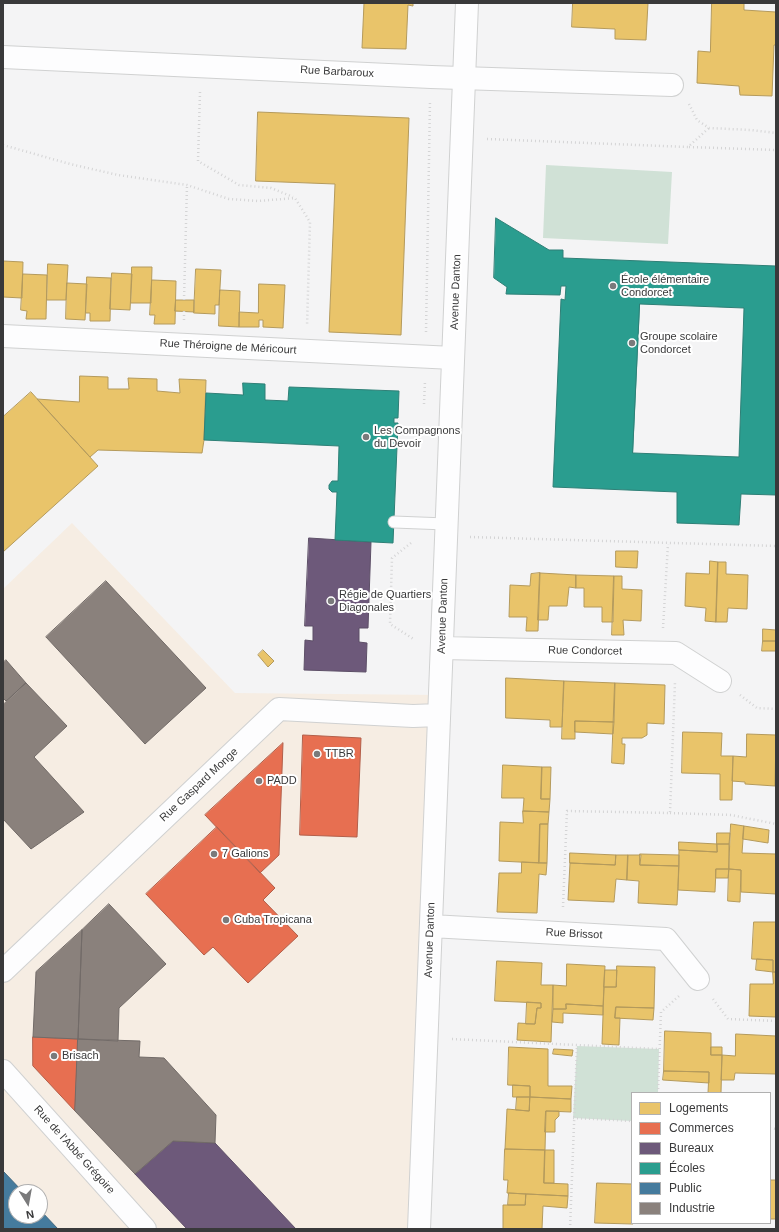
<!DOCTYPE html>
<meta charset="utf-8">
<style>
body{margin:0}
#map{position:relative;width:779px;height:1232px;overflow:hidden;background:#f4f4f5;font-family:Arial,sans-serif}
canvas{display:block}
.frame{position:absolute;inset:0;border:4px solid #39393a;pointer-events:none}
.legend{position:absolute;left:631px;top:1092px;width:140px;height:132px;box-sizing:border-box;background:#fff;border:1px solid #b0b0b0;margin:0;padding:5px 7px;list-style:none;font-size:12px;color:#39393a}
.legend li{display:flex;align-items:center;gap:8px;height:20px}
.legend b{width:20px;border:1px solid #b0b0b0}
.north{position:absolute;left:8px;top:1184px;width:40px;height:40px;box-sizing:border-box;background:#fff;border:1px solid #b0b0b0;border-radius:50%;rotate:169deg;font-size:11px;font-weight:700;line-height:16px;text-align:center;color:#39393a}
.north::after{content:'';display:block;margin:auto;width:14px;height:18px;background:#7a7a7b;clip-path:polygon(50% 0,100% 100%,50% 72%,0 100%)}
</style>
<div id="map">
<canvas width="779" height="1232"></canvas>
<div class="frame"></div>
<ul class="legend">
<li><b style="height:11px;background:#e9c46a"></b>Logements</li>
<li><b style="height:11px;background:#e76f51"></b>Commerces</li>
<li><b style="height:11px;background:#6d597a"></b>Bureaux</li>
<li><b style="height:11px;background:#2a9d8f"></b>Écoles</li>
<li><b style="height:11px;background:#457b9d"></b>Public</li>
<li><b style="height:11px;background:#8a817c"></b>Industrie</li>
</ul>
<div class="north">N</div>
</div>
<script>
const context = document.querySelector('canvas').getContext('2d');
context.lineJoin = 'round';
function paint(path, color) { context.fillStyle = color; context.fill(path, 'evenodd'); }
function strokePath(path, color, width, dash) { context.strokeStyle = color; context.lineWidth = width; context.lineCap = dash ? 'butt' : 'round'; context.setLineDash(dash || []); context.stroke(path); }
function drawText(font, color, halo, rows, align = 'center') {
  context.font = font + ' Arial,sans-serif'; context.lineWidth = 4; context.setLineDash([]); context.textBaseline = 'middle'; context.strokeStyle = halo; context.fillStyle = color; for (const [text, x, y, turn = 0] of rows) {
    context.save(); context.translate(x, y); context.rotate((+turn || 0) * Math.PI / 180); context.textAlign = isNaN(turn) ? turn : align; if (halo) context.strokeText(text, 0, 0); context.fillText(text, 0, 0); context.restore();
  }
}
const industrial = new Path2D(`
 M72,523L235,693L440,695L419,1229H3V589ZM16,1192H40V1216H16Z`);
const green = new Path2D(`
 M546,165L672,172L668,244L543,238Z
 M577,1046L659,1049L658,1093H632V1121L573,1118Z`);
const homes = new Path2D(`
 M361,3H413V6L408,5L406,49L362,48L364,3Z
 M573,3H648L646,40L615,39V29L572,27Z
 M712,3H744V10L776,12V45H774L772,96L740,95L739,86L697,83L698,51L710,52Z
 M258,112L409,118L401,335L329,332L335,184L256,181Z
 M3,261L23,262L22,298L3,297Z
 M48,264L68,265L66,300H47Z
 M132,267H152L151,303H131Z
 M196,269L221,270L219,305H215V314L194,313Z
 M112,273L132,274L130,310L110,309Z
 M23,274L47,275L46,319H26L27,311L21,310Z
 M87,277L111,278L110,321H90V313H86Z
 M152,280L176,281L175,324H154L155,315H150Z
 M67,283L87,284L85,320L66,319Z
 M259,284L285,285L283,328L263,327V320H259V327H239V312L258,313Z
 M220,290L240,291L239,327L219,326Z
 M176,300H194V312L175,311Z
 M80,376L108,377V389H129L128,378L157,379V391L180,393L179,379L206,380L204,440L202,453L98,450L90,457L37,399L79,402Z
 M31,392L98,466L3,552V417Z
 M616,551H638L637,568L616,567Z
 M710,561L718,562L716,622L705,621L706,608L685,606L686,573L709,574Z
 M718,562H726V574L748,575L747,609L728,608L727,622H716Z
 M540,573L576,575V588L569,587L567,606H549L548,620H538Z
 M540,573L538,631H526L527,617H509L510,585L530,586L531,574Z
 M576,575L614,576L613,622H602V607H584V588H576Z
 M614,576H622V589L642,590L641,621L623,620L624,635H612Z
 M763,629L776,630V641H763Z
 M763,641H776V651H762Z
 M263,650L274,661L268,667L258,655Z
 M506,678L564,681L562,727H550V720L506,718Z
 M564,681L615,683L614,722L575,721V739H562Z
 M615,683L665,685L664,724L647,723V735L642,738H622V744H625L624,764L612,763Z
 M575,721L614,722L613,734L575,732Z
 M683,732L722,733L721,756H733L732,800H720V774L682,773Z
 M747,734L776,735L775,786L745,784V782L732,781L733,756L746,757Z
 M503,765L542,767L541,799H550L549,812L523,811L524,798H502Z
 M542,767H551L550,799H541Z
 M523,811L549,812L548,824H540L539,863L499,861L500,822L523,823Z
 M540,824H548L547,863H539Z
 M731,824L744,826L742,853L776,854V894L741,892V870L729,869Z
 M744,826L769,830L768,843L743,839Z
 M717,833H730L729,844H717Z
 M679,842L717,844V852L679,850Z
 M717,844H729V869H716L715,892L678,890L679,850L717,852Z
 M570,853L616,855L615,865L570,863Z
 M640,854L679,855V866L640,865Z
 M616,855H628L627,880L616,879L614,902L568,900L570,863L615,865Z
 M628,855H641L640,865L679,866L677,905L638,903L639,881L627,880Z
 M522,862L547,863L546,875L539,874L537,913L497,912L499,873H521Z
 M716,869H729L728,878H716Z
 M729,869L741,870L740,902L728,901Z
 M754,922H776V972H773V960L752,959Z
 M757,959L773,960V972L756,970Z
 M497,961L542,963L541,985H553L551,1042L517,1040L518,1023L535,1024L537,1008H541V1003L495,1001Z
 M567,964L605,966L603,1006L566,1004V1009H553V985L566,986Z
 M617,966L655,967L654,1008L616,1007L615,1018H620L619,1045L602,1044L604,987H616Z
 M605,970H617L616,987H604Z
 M773,972H776V1017L749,1016L750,984H773Z
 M527,1002L541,1003V1008H537L535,1024H526Z
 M566,1004L603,1006V1015L563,1013V1023L552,1022L553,1009H566Z
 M616,1007L654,1008L653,1020L615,1018Z
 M665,1031L711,1033V1055H722L721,1093H708L709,1072L664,1071Z
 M736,1034L776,1036V1074L735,1073L734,1080H721L722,1055L735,1056Z
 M509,1047L548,1049V1086H572L571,1099L530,1097V1086L508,1085Z
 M711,1047H722V1055H711Z
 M554,1049L573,1050L572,1056L553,1054Z
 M664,1071L709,1072V1083L663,1080Z
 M513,1085L530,1086V1097H513Z
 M517,1097H530L529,1111L516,1110Z
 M530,1097L571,1099V1112L546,1111L545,1150L505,1149L507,1109L529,1111Z
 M546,1111H559V1116L555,1120V1132H545Z
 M505,1149L545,1150L544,1183L568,1184V1196L507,1193L508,1180H504Z
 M545,1150H554V1183H544Z
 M770,1180H776V1219H770Z
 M597,1183L632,1184V1223L633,1224L595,1223Z
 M509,1193L526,1194L525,1205H508Z
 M526,1194L568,1196L567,1208L543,1206L542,1229H503V1205H525Z`);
const shops = new Path2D(`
 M303,735L361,738L357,837L300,835Z
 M283,743L279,855L260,873L205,815Z
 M217,827L275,888L263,900L298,936L248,983L213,947L204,955L146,894Z
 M33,1037L78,1039L75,1111L33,1066Z`);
const offices = new Path2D(`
 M309,538L371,542L368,628H359V642L367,643L366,672L304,670L305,640L313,641V626H305Z
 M173,1141L215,1143L296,1229H187L135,1174Z`);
const schools = new Path2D(`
 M496,218L549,250H563V258L776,266V495L741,494L739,525L677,523V492L553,487L561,299L565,300L566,286H561L560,295L506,294L507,287L494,278ZM640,304L744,308L739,457L633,453Z
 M243,383L265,384V400L288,401L289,387L399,391L398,418H394V423H398L393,543L335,540L337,492H332L329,489V485L332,481H338L339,446L204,440L206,393L243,395Z`);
const public = new Path2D(`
 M3,1171L23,1192H16V1216H40V1210L58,1229H3Z`);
const industry = new Path2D(`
 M106,581L206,688L145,744L46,637Z
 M6,660L26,683L6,701L3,698V663Z
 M26,683L67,726L34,757L84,812L31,849L3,819V705Z
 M109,904L166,964L119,1008L118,1041L78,1039L82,930Z
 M82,930L78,1039L33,1037L36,972Z
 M78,1039L140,1041L139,1057L164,1058L216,1115L215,1143L173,1141L135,1174L75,1111Z`);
const path = new Path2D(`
 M200,92L198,161L239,185L271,188L293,197
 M689,104L697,120L709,128L751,130L776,133
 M487,139L688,147L709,128
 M3,145L70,164L118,175L187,185L229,199L258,201L295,198L310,222L307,326
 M689,147L776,150
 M184,300L187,185
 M184,320V311
 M426,332L430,101
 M424,404L425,381
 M470,537L776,546
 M411,543L392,558L390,624L415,640
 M391,591L417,592
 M663,628L668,544
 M740,695L757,708L776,709
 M670,813L731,815L776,824
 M563,907L567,811L670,813L675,682
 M713,999L728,1019L776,1021
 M452,1039L659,1049
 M658,1093L661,1012L679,996
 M573,1118L632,1121
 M770,1128L776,1129
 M570,1229L577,1046`);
const service = new Path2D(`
 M394,522L446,524`);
const minor = new Path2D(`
 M3,57L431,77L672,85
 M3,336L453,358
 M442,648L676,653L720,681
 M431,926L666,939L698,979
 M3,971L279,709L413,716L439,715
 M3,1071L145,1229
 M419,1229L467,3`);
const markers = [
 [613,286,4,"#7a7a7b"],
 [632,343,4,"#7a7a7b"],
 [366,437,4,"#7a7a7b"],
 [331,601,4,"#7a7a7b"],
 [317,754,4,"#7a7a7b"],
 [259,781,4,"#7a7a7b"],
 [214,854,4,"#7a7a7b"],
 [226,920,4,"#7a7a7b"],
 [54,1056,4,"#7a7a7b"]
];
const streetNames = [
 ["Rue Barbaroux",337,72,3],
 ["Avenue Danton",456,292,-88],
 ["Rue Théroigne de Méricourt",228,347,3],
 ["Avenue Danton",443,616,-88],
 ["Rue Condorcet",585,651,1],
 ["Rue Gaspard Monge",199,785,-43],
 ["Rue Brissot",574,934,3],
 ["Avenue Danton",430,940,-88],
 ["Rue de l'Abbé Grégoire",74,1150,48]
];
const poiNames = [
 ["École élémentaire",621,280],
 ["Condorcet",621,293],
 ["Groupe scolaire",640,337],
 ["Condorcet",640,350],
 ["Les Compagnons",374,431],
 ["du Devoir",374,444],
 ["Régie de Quartiers",339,595],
 ["Diagonales",339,608],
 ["TTBR",325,754],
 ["PADD",267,781],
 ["7 Galions",222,854],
 ["Cuba Tropicana",234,920],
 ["Brisach",62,1056]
];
paint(industrial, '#f6ede3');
paint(green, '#d0e1d6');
paint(homes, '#e9c46a');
strokePath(homes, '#b49a5c', 1);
paint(shops, '#e76f51');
strokePath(shops, '#b35f4a', 1);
paint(offices, '#6d597a');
strokePath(offices, '#5d4f67', 1);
paint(schools, '#2a9d8f');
strokePath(schools, '#2e7f76', 1);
paint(public, '#457b9d');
strokePath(public, '#41677f', 1);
paint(industry, '#8a817c');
strokePath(industry, '#726b68', 1);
strokePath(service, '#d0d1d1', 13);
strokePath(minor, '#d0d1d1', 24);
strokePath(path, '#d4d4d5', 2.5, [1, 3]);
strokePath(service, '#fdfdfe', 11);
strokePath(minor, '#fdfdfe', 22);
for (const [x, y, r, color] of markers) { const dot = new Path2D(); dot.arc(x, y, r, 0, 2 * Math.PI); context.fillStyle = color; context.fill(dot); strokePath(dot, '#fff', 1.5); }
drawText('11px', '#39393a', '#fff', streetNames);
drawText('11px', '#39393a', '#fff', poiNames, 'left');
</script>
